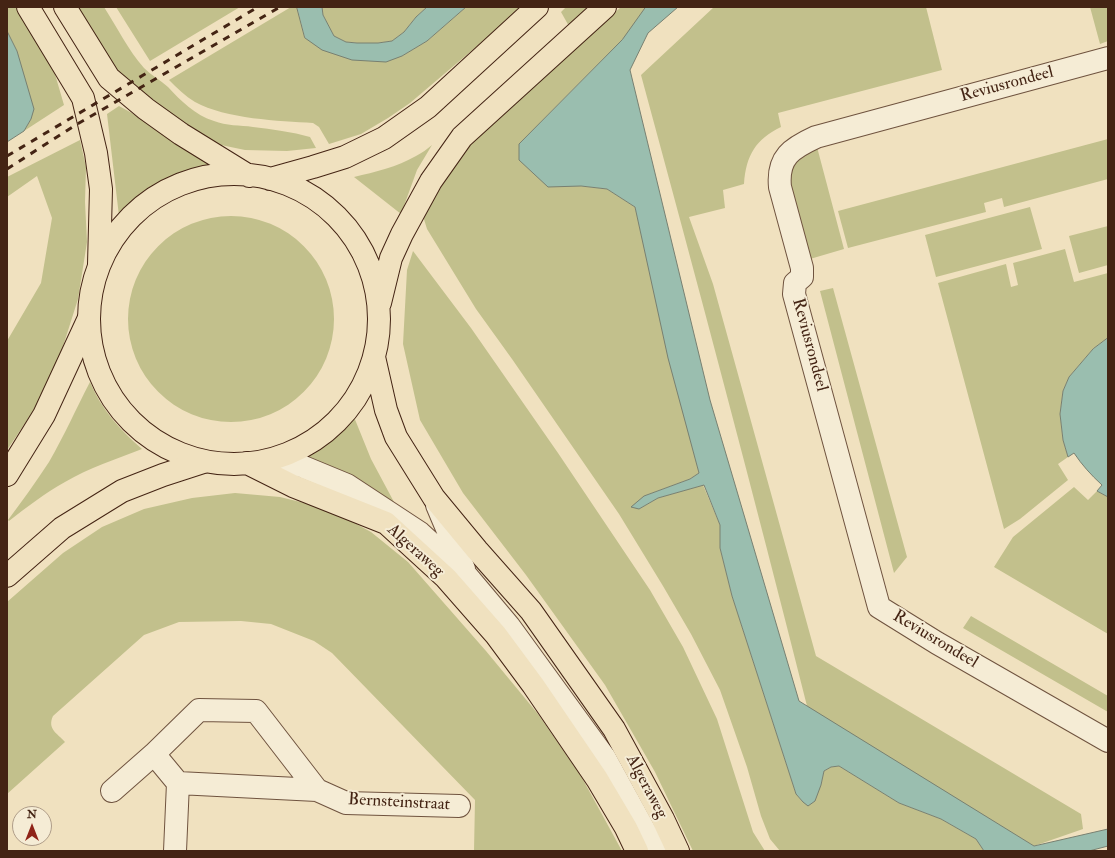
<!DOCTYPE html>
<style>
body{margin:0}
#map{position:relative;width:1115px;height:858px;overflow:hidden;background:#f0e1bf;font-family:"IM FELL Double Pica",serif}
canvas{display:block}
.frame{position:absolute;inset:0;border:8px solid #442414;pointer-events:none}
.north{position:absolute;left:12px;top:806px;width:40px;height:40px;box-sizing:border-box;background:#f5ecd5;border:1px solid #ae9c88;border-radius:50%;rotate:0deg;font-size:11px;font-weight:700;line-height:16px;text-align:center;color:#442414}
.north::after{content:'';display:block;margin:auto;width:14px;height:18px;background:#8f2418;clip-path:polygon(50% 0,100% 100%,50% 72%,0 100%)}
</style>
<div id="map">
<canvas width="1115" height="858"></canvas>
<div class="frame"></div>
<div class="north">N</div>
</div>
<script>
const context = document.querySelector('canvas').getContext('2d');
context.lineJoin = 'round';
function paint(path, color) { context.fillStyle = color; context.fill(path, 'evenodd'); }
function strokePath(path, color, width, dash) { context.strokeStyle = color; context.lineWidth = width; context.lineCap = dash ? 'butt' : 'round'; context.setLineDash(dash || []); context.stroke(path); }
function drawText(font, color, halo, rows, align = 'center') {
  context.font = font + ' "IM FELL Double Pica",serif'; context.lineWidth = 4; context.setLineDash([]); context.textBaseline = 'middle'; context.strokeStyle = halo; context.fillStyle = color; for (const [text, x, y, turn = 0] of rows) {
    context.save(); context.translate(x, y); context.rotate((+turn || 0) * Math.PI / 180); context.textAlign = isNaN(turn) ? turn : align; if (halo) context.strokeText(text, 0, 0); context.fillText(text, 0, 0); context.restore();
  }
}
const green = new Path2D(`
 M7,7H18L50,57L64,105L24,131L31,119L17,51L7,31Z
 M76,7H104C117,27 128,50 144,68C151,75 160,80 168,87C181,101 195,115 214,121C226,126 240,125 253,127C272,129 292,132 310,137L316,148L287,151L245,150L221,145L199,137L120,75Z
 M116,7H240L150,61Z
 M291,7H297L305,38L352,60H367L402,56L427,41L466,7H523L410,103L388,118L361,134L329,144L319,127L313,123C279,121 226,119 195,102C185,96 177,88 169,80Z
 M322,7H427L416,17L404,32L392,41L378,43H357L346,42L334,36L323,15Z
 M566,7H595L570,28L561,12Z
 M621,7H657L606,56L519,144L581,186L607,189L635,207L699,473L690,479L644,496L639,509L658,498L703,485L720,525V548L732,596L796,794L803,802L821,785L824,771L831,767L839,766L899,803L941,819L976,839L984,851H780L770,839L761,816L747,767L720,690L691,634L663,586L619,514L512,359L476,309L427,229L423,216L463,152L501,114Z
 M714,7H926L942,70L778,113L781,127C756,139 746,155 744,184L723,190L725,208L689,217L713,284L816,656L1081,814L1083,829L1034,846L813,715L807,706C754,495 698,285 641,75Z
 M1090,7H1108V41L1100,44Z
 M119,106L141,118L215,163L179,175L145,194L119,216L107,114Z
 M1108,139V179L1004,207L1002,198L984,203L986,212L848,248L838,211Z
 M80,140L86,167L85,202L87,242L78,299L59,359L36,407L7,450V341L41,283L52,218L37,176L7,197V177Z
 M432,145L417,170L401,214L354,177C375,172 397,167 416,156C422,153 427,149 432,145Z
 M817,147L844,249L810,259L790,187L791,168L795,160Z
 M1030,207L1042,249L936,277L925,235Z
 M128 319a103 103 0 1 1 206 0a103 103 0 1 1-206 0Z
 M1108,226V265L1079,273L1069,236Z
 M1065,249L1074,282L1108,273V338L1093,349L1069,377L1063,391L1060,414L1063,440L1068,457L1058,464L1068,480L1020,519L1004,529L938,283L1006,264L1011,287L1018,285L1013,263Z
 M413,251L471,328L558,453L650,590L683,647L717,719L753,832L765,851H693L655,772L605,685L526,575L463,493L420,420L403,344L407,270Z
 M833,288L907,557L894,573L820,291Z
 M90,382C101,409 120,430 142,449C116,459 89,468 65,482C45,493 27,507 9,521L8,520C22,501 36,482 49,462C64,436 76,409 90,382Z
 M354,417L371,459L394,502L355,479L301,456L333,440Z
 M1074,487L1088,500L1097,491L1108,497V634L994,567L1013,537Z
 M235,493L280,497L329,509L371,532L408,562L486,651L538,714L581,776L622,851H474L475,800L332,653L314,641L271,624L241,621L179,622L144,635L53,716C47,729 57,733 65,742L7,794V602L63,553L102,527L144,509L192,498Z
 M971,616L1108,696V712L963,628Z`);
const water = new Path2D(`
 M297,7H322L323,15L334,36L346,42L357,43H378L392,41L404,32L416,17L427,7H466L427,41L402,56L386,62L352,60L322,50L305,38Z
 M646,7H678L648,33L630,70L710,400L799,701L1034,846L1108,829V846L1089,851H984L976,839L941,819L899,803L839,766L831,767L824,771L821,785L815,801L808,806L803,802L796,794L732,596L720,548V525L704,485L658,498L639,509L631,507L644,496L690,479L699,473L668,358L635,207L607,189L581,186L548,187L519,160V144L622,40Z
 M7,31L17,51L34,109L31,119L24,131L7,142Z
 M1108,338V497L1097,491L1102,485C1091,475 1082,465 1074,453L1068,457L1063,440L1060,414L1063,391L1069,377L1093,349Z`);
const minor = new Path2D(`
 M1108,58L816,137C792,148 777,157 780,187L802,268V277L795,283L794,294L879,607L937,643L1108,741
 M247,463L301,466L347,485L420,533L467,576L509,626L605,758L656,851
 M437,505L464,569
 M154,754L178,783L175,851
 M178,783L317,790L346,803L459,806
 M112,791L154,754L199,710L256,711L317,790`);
const major = new Path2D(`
 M28,7L83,98L96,153L101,189L99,264
 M65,7L109,78L146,109L181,134L249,176
 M89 319a145 145 0 1 1 290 0a145 145 0 1 1-290 0Z
 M270,179L313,167L345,157L384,138L428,107L537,7
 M380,303L391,258L402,234L431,181L462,137L605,7
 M374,357L386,410L396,437L434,498L477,550L531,611L614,729L663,819L678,851
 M247,463L293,486L386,523L446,578L496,635L533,685L597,779L626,828L637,851`);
const highway = new Path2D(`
 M7,475L44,415L88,320
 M7,576L62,528L122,491L163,475L203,462`);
const rail = new Path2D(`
 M7,156L258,7
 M7,169L74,126L280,7`);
const streetNames = [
 ["Reviusrondeel",1007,85,-15],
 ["Reviusrondeel",809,345,75],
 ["Algeraweg",415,551,42],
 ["Reviusrondeel",935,640,31],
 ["Algeraweg",646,787,62],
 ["Bernsteinstraat",399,803,3]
];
paint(green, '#c2c08c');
paint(water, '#9abeaf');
strokePath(water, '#788071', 1);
strokePath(minor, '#6f533f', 24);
strokePath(major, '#442414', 24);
strokePath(highway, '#442414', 24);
strokePath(minor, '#f5ecd5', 22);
strokePath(major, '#f0e1bf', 22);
strokePath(highway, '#f0e1bf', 22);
strokePath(rail, '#442414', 3, [7, 7]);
drawText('17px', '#442414', '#f5ecd5', streetNames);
</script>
